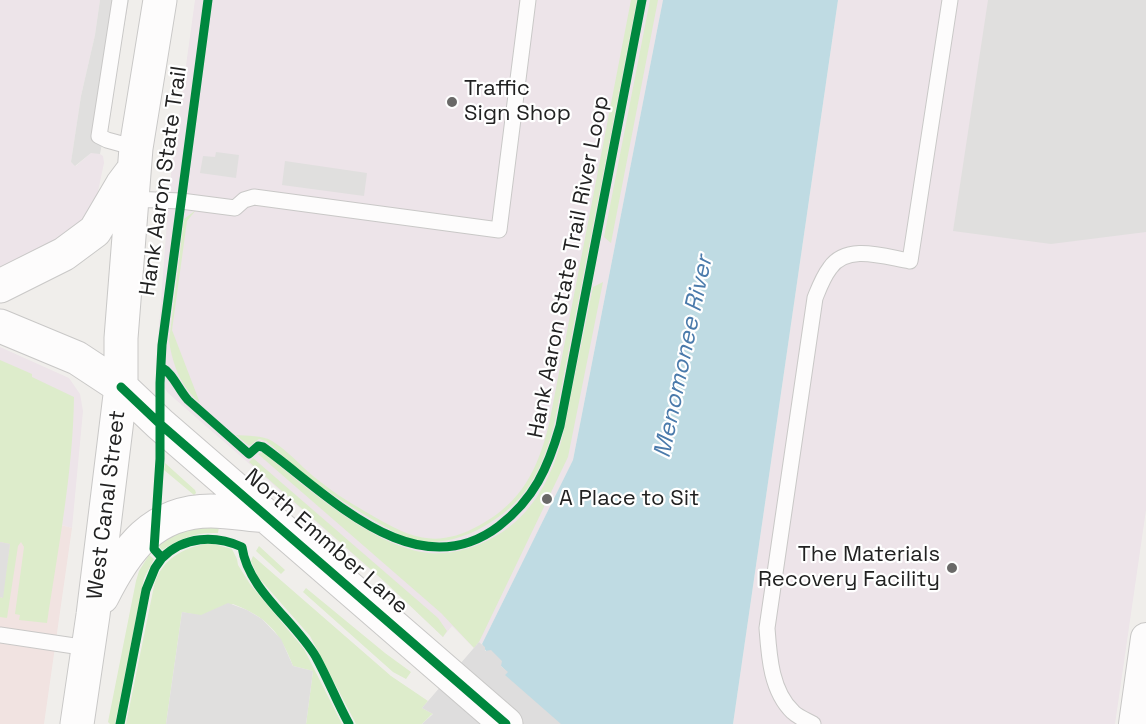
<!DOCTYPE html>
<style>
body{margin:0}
canvas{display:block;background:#f0eeeb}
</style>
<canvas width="1146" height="724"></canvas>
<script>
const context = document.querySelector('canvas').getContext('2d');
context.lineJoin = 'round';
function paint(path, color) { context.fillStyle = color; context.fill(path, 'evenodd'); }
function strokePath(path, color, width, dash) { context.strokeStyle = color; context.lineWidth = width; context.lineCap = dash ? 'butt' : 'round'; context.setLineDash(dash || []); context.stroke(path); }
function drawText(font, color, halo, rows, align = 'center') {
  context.font = font + ' "Space Grotesk",sans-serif'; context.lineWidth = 4.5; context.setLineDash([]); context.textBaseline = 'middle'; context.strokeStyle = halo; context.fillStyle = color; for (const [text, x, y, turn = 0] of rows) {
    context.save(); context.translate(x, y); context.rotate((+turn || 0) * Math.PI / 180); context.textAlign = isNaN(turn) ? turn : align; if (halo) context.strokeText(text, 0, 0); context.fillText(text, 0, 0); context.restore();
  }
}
const commercial = new Path2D(`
 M0,507L72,528L44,724H0Z`);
const industrial = new Path2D(`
 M0,0H100L95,35L81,96L71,162L76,166L91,153L97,152L103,156L104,163L97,196L85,218L77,227L0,276Z
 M195,0H663L573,460L482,644L479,642L474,648L452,626L443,637L385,582L168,393L157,378L156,366L170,182Z
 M838,0H1146V510L1115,724H733Z
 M0,347L69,378L80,394L83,411L72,528L0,507Z`);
const grass = new Path2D(`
 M631,0H637L554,426C542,468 529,498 491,522C469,537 440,546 413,540C402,537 391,530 380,524C353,508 325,491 300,471C288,462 278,450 266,441L259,439L249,446L236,435C246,436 263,435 272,441C287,450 300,465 313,476C330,490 347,501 366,512C407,536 434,551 480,525C522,502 538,469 549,424Z
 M650,0H658L611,243L604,237Z
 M196,210L187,221L172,330L200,403C181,387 173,366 169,341L184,219Z
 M603,282L568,457L479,642L474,648L441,613L258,454L263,452C304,486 375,548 429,553C451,555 475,548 494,537C518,524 537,501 548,477C562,450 566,419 572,389C579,355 586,321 593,287Z
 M0,360L32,374V377L74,397C73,473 58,549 47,623L19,620L20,615L15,614L24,547L21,542L18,546L7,618L0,617V597L2,598L10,544L0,542Z
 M253,458L438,618L447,631L443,637L385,582L249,462Z
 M165,463L195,490L196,493L194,495L164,470Z
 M196,525L219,527L218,533C196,532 181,538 162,550L158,545L171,536Z
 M210,543L232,549L237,559L238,565L250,584L304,649L342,724H306L313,671L293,666C280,632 267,617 233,604L201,616L182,612L166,724H126L154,586C161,559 184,547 210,543Z
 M259,546L285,570L281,574L256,551Z
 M149,555L154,559L144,578L115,724H110L108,722L136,581L139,571Z
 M253,556L391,676L428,701L422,708L433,714L431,715L422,724H356L310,636L258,577L251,561Z
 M306,588L385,653L411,672L406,679L393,672L303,592Z`);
const parking = new Path2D(`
 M100,0H129L100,154L91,153L75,166L71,162L81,96L95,35Z
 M988,0H1146V232L1051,244L953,231Z
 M216,152L239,155L236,178L200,173L203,156L215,157Z
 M285,161L367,173L364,196L282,185Z
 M0,542L10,544L3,598L0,597Z
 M228,603L247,610L262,619L281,639L293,666L313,671L306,724H166L182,612L201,615Z`);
const water = new Path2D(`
 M663,0H838L733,724H466L507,672L486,651L482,644L573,460Z`);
const pier = new Path2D(`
 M479,642L485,647V651L491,650L502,661L501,666L508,672L505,675L561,724H422L433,714L422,708Z`);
const service = new Path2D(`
 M120,0L99,136L107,140L136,148
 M131,199L181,201L235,208L244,200L254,197L499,230L528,0
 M0,635L88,648
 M813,724C806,720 798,717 793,712C771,691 769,656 767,628L815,298C819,288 823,277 830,268C847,243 885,257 910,261L950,0`);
const minor = new Path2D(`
 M1134,724L1146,638`);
const tertiary = new Path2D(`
 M0,286L64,254L95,231L122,185L131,173
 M0,326L77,358L121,387L160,424L506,724
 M102,597C126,549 153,511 211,511C230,511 249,515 267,516
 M77,724L93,615L121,387V338L136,148L160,0`);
const cycleway = new Path2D(`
 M161,367C173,373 178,389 188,400L249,454L258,446L263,447C327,493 415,590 499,526C534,499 548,468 560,426L642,0
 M121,387L160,424L506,724
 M162,558C184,536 215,535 242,547C248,590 294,620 316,657C328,679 337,702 349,724
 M120,724L146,590L155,568L162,558L154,549L160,459V383L162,345L208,0`);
const markers = [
 [452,102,6,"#6a6968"],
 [547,499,6,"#6a6968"],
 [952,568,6,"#6a6968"]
];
const poiNames = [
 ["Traffic",464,89],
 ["Sign Shop",464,114],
 ["A Place to Sit",559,499],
 ["The Materials",940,555,"right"],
 ["Recovery Facility",940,580,"right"]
];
const streetNames = [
 ["Hank Aaron State Trail",164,181,-82],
 ["Hank Aaron State Trail River Loop",569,267,-79],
 ["West Canal Street",107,505,-83],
 ["North Emmber Lane",326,542,41]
];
const waterNames = [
 ["Menomonee River",684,357,-78]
];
paint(commercial, '#f1e3e1');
paint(industrial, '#ede4e9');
paint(grass, '#ddeccb');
paint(parking, '#e0dfde');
paint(water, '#bfdbe3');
paint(pier, '#dedddd');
strokePath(service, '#c9c8c7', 17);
strokePath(minor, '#c9c8c7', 32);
strokePath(tertiary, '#c9c8c7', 35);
strokePath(service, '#fdfcfc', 15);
strokePath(minor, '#fdfcfc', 30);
strokePath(tertiary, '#fdfcfc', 33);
strokePath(cycleway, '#00873e', 9);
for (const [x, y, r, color] of markers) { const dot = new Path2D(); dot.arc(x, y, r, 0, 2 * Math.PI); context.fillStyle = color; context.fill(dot); strokePath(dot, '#fff', 2); }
drawText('22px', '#222', '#fff', poiNames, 'left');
drawText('22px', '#222', '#fff', streetNames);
drawText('italic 24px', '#4a7aab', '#fff', waterNames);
</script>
